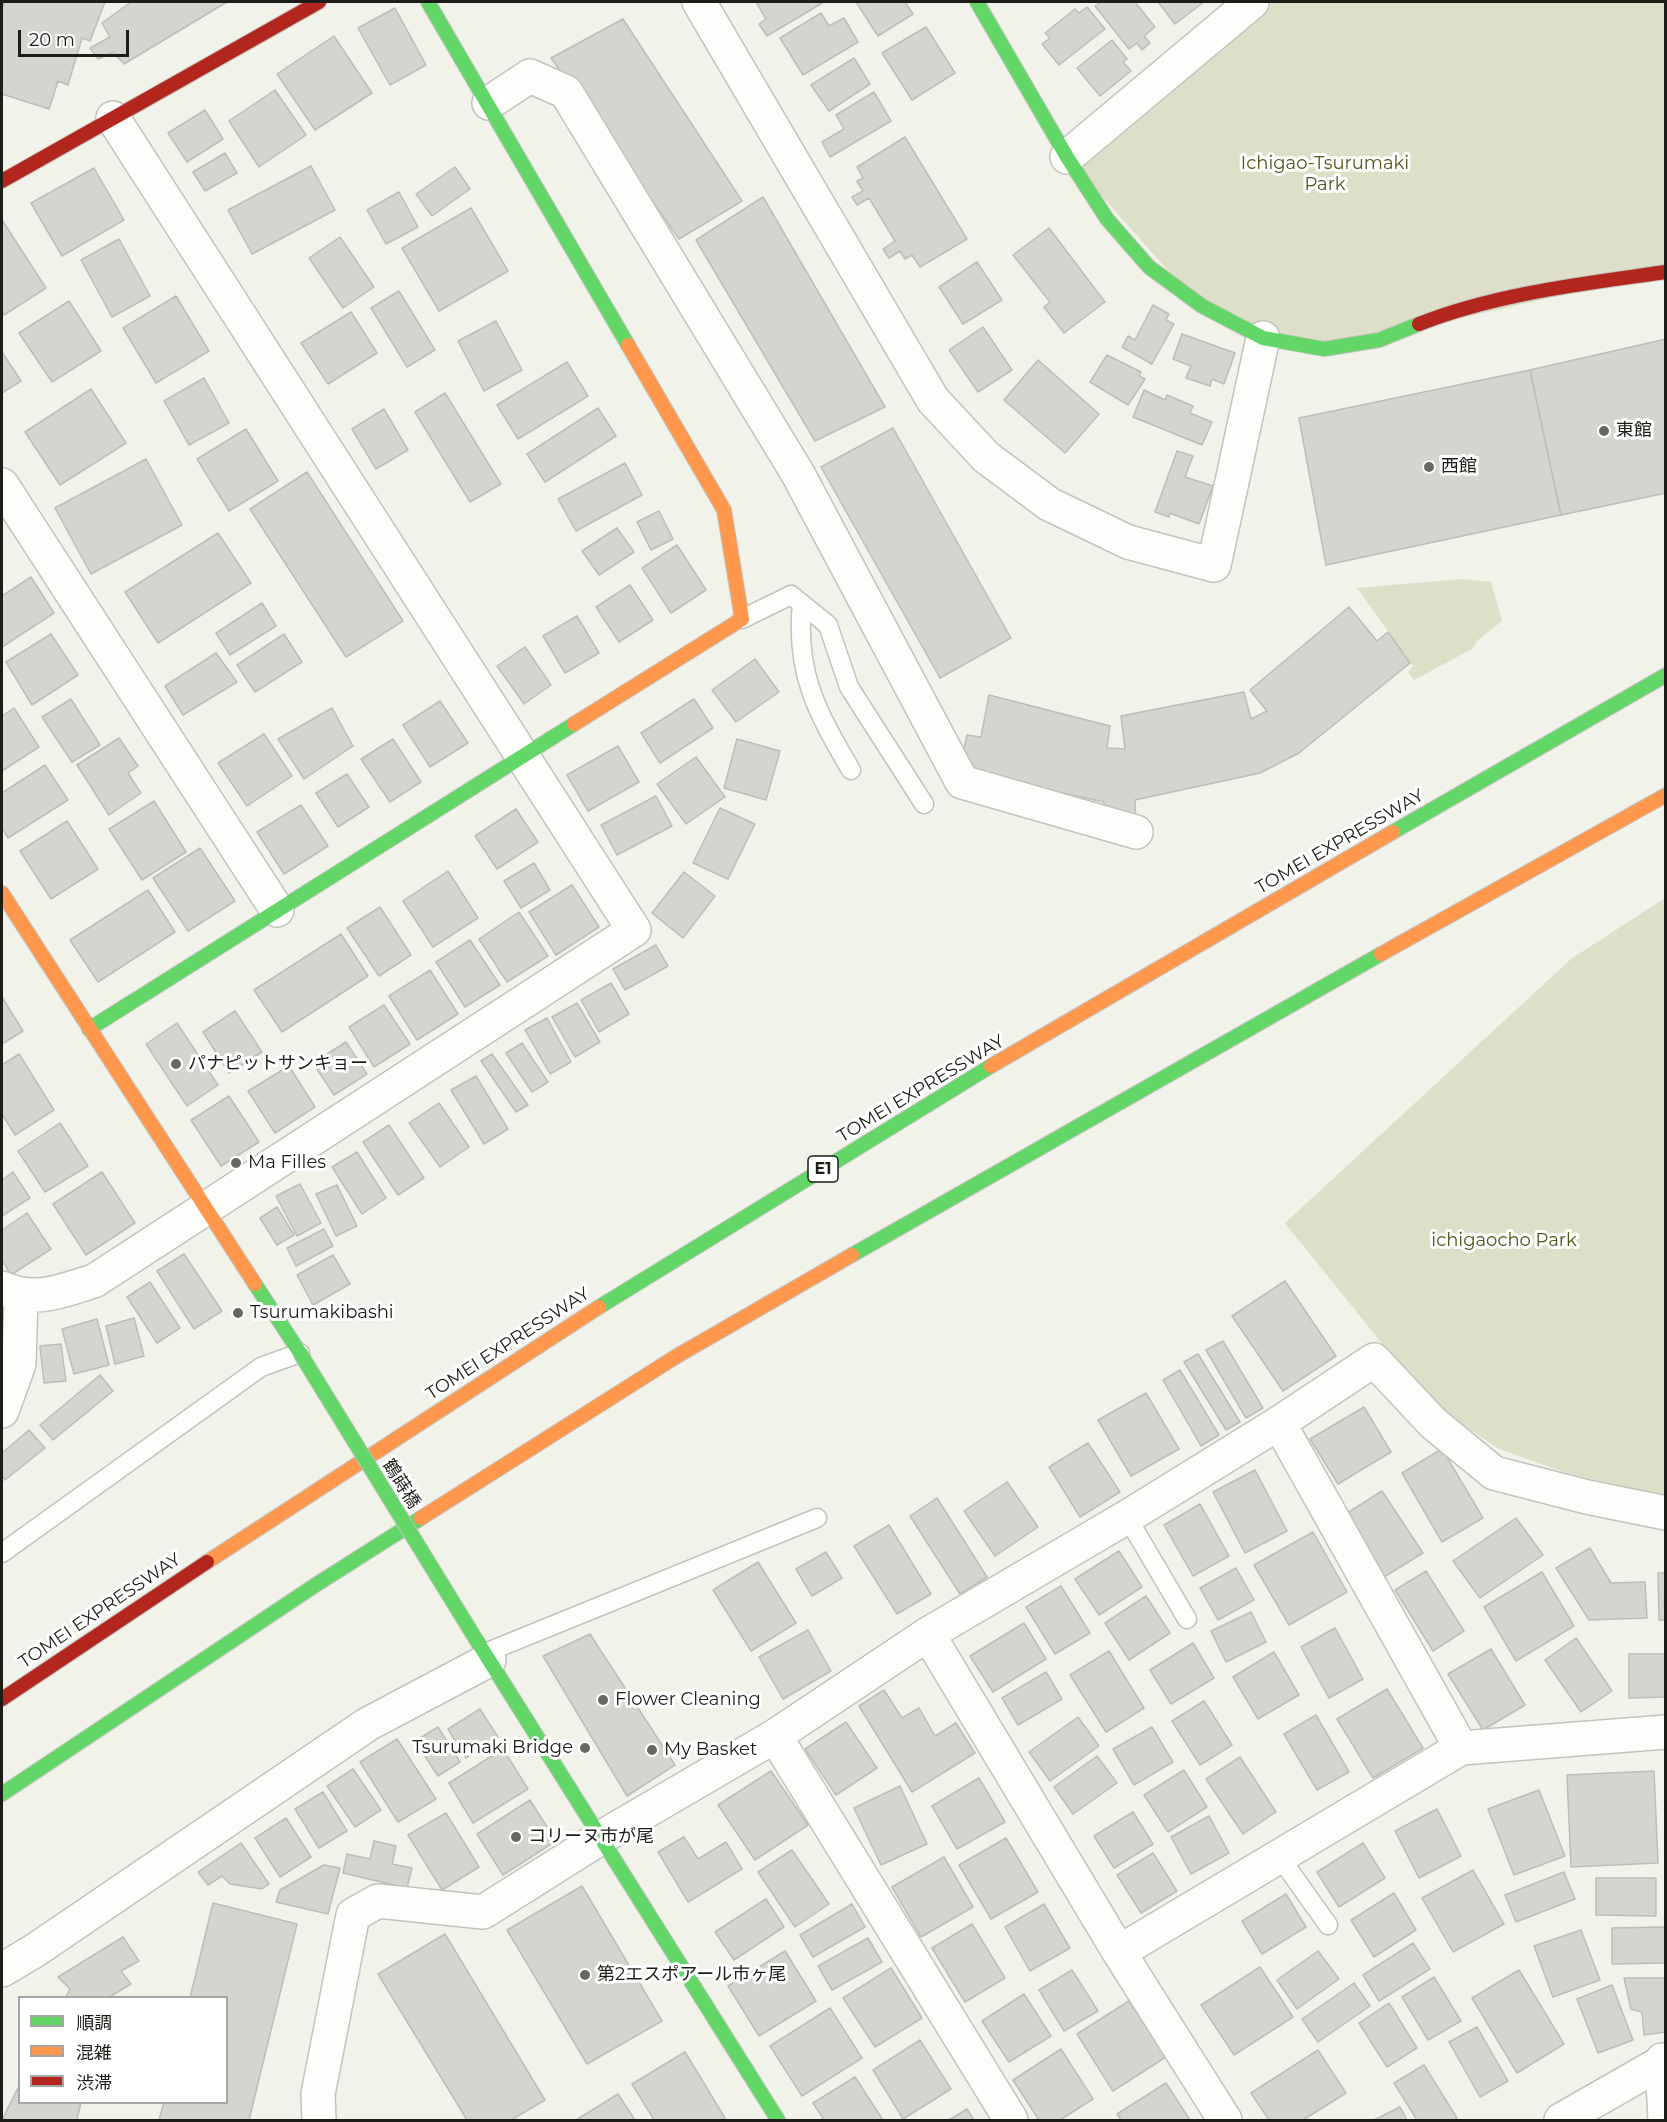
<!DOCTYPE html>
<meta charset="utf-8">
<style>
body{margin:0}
#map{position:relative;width:1667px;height:2122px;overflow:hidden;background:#f1f2ea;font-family:Montserrat,"Noto Sans JP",sans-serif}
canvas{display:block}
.frame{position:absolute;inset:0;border:3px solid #1d1d18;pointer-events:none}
.legend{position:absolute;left:18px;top:1996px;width:210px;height:108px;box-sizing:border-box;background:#fff;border:2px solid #a5a5a3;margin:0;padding:8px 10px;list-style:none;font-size:18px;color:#1d1d18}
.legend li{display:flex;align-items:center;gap:12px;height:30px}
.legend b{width:30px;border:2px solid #a5a5a3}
.scale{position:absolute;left:18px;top:30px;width:111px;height:27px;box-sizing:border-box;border:3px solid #1d1d18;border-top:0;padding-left:8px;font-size:18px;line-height:21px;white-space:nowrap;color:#1d1d18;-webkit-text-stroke:4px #fff;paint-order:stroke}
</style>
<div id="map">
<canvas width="1667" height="2122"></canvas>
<div class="frame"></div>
<ul class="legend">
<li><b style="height:8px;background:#63d668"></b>順調</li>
<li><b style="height:8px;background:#ff974d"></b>混雑</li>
<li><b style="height:8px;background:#b3261e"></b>渋滞</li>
</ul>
<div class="scale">20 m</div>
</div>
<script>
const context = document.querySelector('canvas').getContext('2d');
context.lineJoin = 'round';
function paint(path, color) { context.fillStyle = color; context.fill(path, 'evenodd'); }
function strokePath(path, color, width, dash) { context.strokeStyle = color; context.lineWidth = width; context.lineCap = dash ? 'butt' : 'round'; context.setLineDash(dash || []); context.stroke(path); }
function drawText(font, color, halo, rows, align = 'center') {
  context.font = font + ' Montserrat,"Noto Sans JP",sans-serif'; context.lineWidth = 6; context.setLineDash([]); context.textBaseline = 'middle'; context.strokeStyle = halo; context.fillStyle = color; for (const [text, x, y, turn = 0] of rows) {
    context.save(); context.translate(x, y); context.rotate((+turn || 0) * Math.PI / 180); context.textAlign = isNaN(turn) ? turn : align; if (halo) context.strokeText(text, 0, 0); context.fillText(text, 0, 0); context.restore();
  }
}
const green = new Path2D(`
 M1252,2H1665V272L1324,349L1205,312L1067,157Z
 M1461,579L1491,582L1502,621L1478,640L1472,649L1414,680L1408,672L1413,666L1357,588Z
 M1665,898V1494L1643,1492L1564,1472L1499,1449L1429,1402L1285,1223L1571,959Z`);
const building = new Path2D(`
 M4,2H105L90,41L82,38L68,85L58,81L49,109L2,94V10Z
 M131,2H227L124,64L113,52L98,59L90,48L110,37L102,23Z
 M756,2H824L767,36L759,24L766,19Z
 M856,2H905L913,14L878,36Z
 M1101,2H1135L1155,27L1144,36L1150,43L1142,50L1137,43L1129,49L1095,6Z
 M1158,2H1204L1175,24Z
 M1087,7L1105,29L1059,65L1042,44L1050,38L1045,33L1075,9L1079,13Z
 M395,8L426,65L390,85L358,28Z
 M821,13L829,26L844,18L858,42L803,75L780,38Z
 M623,19L742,201L679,239L551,58Z
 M926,27L955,73L912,100L882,53Z
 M334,36L372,93L315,130L277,74Z
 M1112,40L1127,59L1123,62L1131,71L1100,96L1077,68Z
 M854,58L870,84L829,111L811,85Z
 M275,90L306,135L259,167L229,121Z
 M874,92L891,121L830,157L822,142L844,129L836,115Z
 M205,110L223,139L187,162L168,133Z
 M905,137L967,239L920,267L912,255L905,259L900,251L889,258L883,249L895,241L869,198L857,205L852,197L863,191L857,181L863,178L857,167Z
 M225,153L237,173L205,191L193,172Z
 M311,166L335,210L252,254L228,210Z
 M455,167L470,189L432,216L416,194Z
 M94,168L124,220L62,256L31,203Z
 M399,192L418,227L386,244L367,210Z
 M763,197L885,407L815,441L696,240Z
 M471,208L508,271L439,311L402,248Z
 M2,220L46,288L4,315L2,310Z
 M1049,228L1105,302L1064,333L1044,307L1050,302L1013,255Z
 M340,237L374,287L343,308L309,258Z
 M119,239L150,296L112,317L81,260Z
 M977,262L1002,300L963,324L939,287Z
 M399,291L435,350L407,367L371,308Z
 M176,296L209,351L156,383L123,328Z
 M69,301L101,351L52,382L19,333Z
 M1153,305L1169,314L1166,320L1174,324L1152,364L1122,347L1128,336L1135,340Z
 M351,312L377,353L328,384L301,343Z
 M496,321L522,370L484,391L458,341Z
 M983,327L1012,370L978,392L949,350Z
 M1182,334L1235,353L1224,384L1212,379L1210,386L1186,378L1191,366L1173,359Z
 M1666,339V493L1561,515L1530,370Z
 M2,352L21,381L2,393Z
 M1107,355L1141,372L1139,376L1145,379L1128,405L1090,382Z
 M1038,360L1099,414L1065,453L1004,400Z
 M567,362L588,396L518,439L497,405Z
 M1530,370L1561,515L1326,565L1299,418Z
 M204,378L229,423L189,445L164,401Z
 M91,389L126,443L60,485L25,432Z
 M1144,390L1165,400L1167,395L1193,406L1190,413L1212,422L1202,445L1133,417Z
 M445,393L501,484L470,502L415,412Z
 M598,408L616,436L545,482L527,454Z
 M384,409L408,450L376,469L352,429Z
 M893,428L1011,638L940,678L821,467Z
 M246,429L278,481L229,511L197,459Z
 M1177,451L1193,456L1185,477L1213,486L1199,524L1170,513L1169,517L1155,512Z
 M146,459L182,525L91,574L55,508Z
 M625,463L642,495L576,531L558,499Z
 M307,472L403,621L346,657L250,509Z
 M659,511L673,539L651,550L637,522Z
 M617,528L634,552L599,575L582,551Z
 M218,533L251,583L158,643L125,592Z
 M677,545L706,590L671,613L642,568Z
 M31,577L54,613L2,647V596Z
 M630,585L653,620L619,642L596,607Z
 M262,603L276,626L230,655L216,633Z
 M1349,607L1377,641L1388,632L1410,663L1299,753L1260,773L1135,800L1136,828L1103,826L1104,802L959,771L967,735L981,737L989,695L1110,726L1107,748L1125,749L1121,716L1244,692L1251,719L1267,711L1250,690Z
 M577,616L599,653L565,673L543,636Z
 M51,634L78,675L32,705L6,662Z
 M284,634L302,662L255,692L237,665Z
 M525,647L551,685L524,704L497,666Z
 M216,653L237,682L183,715L165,686Z
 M755,659L779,692L736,722L712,690Z
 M71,699L100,745L72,762L42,717Z
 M694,699L713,728L660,763L641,733Z
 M440,701L468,743L430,767L403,725Z
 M14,708L39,747L2,771V716Z
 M332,708L353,746L304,779L278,739Z
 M264,734L292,776L247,806L218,763Z
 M119,738L138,766L128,773L141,793L109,815L77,765Z
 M393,739L421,782L390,802L361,759Z
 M737,739L780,751L766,800L724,788Z
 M618,746L639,782L588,811L567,775Z
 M696,757L725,797L686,824L657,784Z
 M45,765L68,800L8,838L2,828V793Z
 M347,774L369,807L338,827L316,793Z
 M656,796L672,826L617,855L601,825Z
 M154,801L186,852L142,880L109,829Z
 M301,805L328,846L284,874L257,832Z
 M720,808L755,824L728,879L693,863Z
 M516,809L538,842L497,869L475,836Z
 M67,821L98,869L51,899L20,851Z
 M200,848L235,901L188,931L153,878Z
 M534,863L550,890L521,908L504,881Z
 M448,871L478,918L433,947L403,901Z
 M684,872L715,896L683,938L652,913Z
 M572,885L599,927L556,955L529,912Z
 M148,890L175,932L98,982L70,940Z
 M380,907L411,955L379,976L347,928Z
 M519,912L548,956L507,982L479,939Z
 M341,934L368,976L282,1032L254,990Z
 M470,940L500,985L465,1007L436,962Z
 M656,945L668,966L625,990L613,969Z
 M430,970L458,1014L417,1040L389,996Z
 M611,983L629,1014L599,1032L581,1000Z
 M2,997L23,1031L2,1044Z
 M577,1003L600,1042L575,1057L552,1017Z
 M384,1005L410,1044L374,1067L349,1027Z
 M235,1011L262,1052L229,1073L203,1032Z
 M547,1018L571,1062L550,1074L525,1030Z
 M177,1023L218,1085L187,1106L146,1044Z
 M346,1042L367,1074L334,1095L313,1063Z
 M522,1043L548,1082L532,1092L506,1053Z
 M19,1054L54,1110L15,1135L2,1114V1065Z
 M492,1054L528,1105L516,1112L481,1061Z
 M289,1066L315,1107L275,1133L248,1091Z
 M476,1076L508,1129L484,1144L451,1090Z
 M229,1096L259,1142L221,1166L191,1120Z
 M439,1103L469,1147L440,1167L409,1123Z
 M60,1123L88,1166L45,1192L18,1151Z
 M389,1125L424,1178L398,1195L363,1142Z
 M357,1152L386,1198L362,1214L332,1167Z
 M13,1172L30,1198L2,1216V1180Z
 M102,1172L135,1223L86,1255L53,1204Z
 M300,1184L321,1223L297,1236L276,1196Z
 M337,1185L357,1226L336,1236L316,1194Z
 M277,1207L294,1235L277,1245L260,1218Z
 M27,1213L51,1249L11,1275L2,1260V1230Z
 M324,1229L333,1246L296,1266L287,1248Z
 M184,1254L222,1311L194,1329L157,1271Z
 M333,1255L350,1284L313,1305L297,1275Z
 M1285,1281L1336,1356L1283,1391L1232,1316Z
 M150,1282L180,1328L157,1343L127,1297Z
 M134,1318L144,1356L115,1364L106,1326Z
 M97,1319L109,1365L74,1374L62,1329Z
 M1223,1341L1263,1408L1246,1418L1206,1350Z
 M61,1344L66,1381L44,1383L40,1346Z
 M1198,1354L1240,1422L1226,1430L1184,1362Z
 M1180,1370L1219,1435L1201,1446L1163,1380Z
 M100,1375L113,1391L53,1440L40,1425Z
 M1146,1393L1179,1449L1131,1476L1098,1420Z
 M1364,1407L1391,1452L1338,1484L1310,1439Z
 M29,1430L45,1448L5,1480L2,1475V1453Z
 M1088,1443L1120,1492L1080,1517L1049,1467Z
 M1442,1449L1483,1518L1442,1542L1402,1473Z
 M1255,1470L1287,1531L1245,1553L1213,1492Z
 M1007,1482L1038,1527L995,1556L964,1511Z
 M1382,1491L1423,1553L1384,1577L1344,1515Z
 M937,1498L987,1577L960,1594L910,1516Z
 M1200,1504L1229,1556L1193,1576L1164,1525Z
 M1516,1518L1543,1555L1480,1598L1453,1561Z
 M889,1525L931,1594L897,1614L854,1546Z
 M1313,1532L1347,1592L1289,1625L1254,1565Z
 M1590,1548L1611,1583L1645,1582L1647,1618L1589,1620L1556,1568Z
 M1119,1551L1142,1587L1099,1615L1075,1579Z
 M826,1552L842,1578L812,1596L796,1569Z
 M758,1562L796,1623L751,1651L713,1590Z
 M1236,1568L1254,1600L1218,1620L1200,1588Z
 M1426,1571L1464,1631L1433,1651L1395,1590Z
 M1542,1572L1574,1626L1516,1661L1484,1607Z
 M1658,1573H1666V1620H1659Z
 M1061,1586L1090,1633L1055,1654L1026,1607Z
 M1146,1596L1170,1633L1129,1660L1105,1623Z
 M1251,1612L1266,1642L1226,1662L1211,1631Z
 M1024,1623L1046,1659L993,1692L970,1656Z
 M1335,1628L1363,1679L1329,1698L1301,1647Z
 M808,1630L831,1671L783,1699L759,1657Z
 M590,1634L675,1765L627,1796L543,1656Z
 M1576,1638L1612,1691L1581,1712L1545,1660Z
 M1193,1643L1214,1678L1171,1704L1150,1670Z
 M1491,1649L1525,1705L1483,1730L1448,1674Z
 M1109,1651L1144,1708L1106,1732L1070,1675Z
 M1274,1652L1299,1695L1258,1719L1233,1677Z
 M1629,1654H1666V1697L1629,1698Z
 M1046,1672L1062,1699L1018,1725L1002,1698Z
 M1387,1689L1423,1748L1373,1778L1337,1719Z
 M884,1690L902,1718L919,1708L935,1736L956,1723L975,1753L912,1792L859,1706Z
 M1204,1701L1232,1745L1200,1765L1172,1721Z
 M480,1709L498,1737L466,1758L448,1729Z
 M1316,1715L1349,1772L1317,1790L1284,1734Z
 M1078,1717L1099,1746L1050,1781L1029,1752Z
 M846,1722L877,1768L836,1795L805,1749Z
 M438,1727L460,1762L438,1776L415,1741Z
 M1152,1727L1173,1762L1134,1785L1113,1749Z
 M397,1739L436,1799L398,1822L360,1762Z
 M503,1749L528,1789L473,1823L449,1783Z
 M1097,1756L1117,1783L1073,1814L1054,1787Z
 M1240,1757L1276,1812L1243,1834L1206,1779Z
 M353,1769L381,1810L355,1827L327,1786Z
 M1184,1770L1207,1807L1168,1832L1144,1795Z
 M771,1771L808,1825L755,1860L718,1805Z
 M1654,1771L1658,1863L1571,1867L1567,1775Z
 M979,1778L1005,1822L957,1849L932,1806Z
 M900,1786L927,1844L881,1865L854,1808Z
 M1539,1790L1565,1856L1514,1875L1488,1809Z
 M323,1792L347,1831L319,1848L295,1809Z
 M530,1800L556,1841L503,1875L477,1834Z
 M1437,1809L1461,1856L1419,1878L1395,1831Z
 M1133,1812L1153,1844L1114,1868L1094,1836Z
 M446,1813L479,1867L442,1890L408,1835Z
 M1209,1816L1229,1853L1191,1874L1171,1837Z
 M286,1818L311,1857L280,1877L255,1838Z
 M684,1837L698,1859L726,1842L742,1869L688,1902L658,1852Z
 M1006,1838L1038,1892L991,1919L959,1865Z
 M374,1841L396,1846L392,1864L412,1868L407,1888L343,1873L347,1854L370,1859Z
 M241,1843L269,1884L262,1889L230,1884L222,1876L208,1885L198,1872Z
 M1363,1843L1385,1878L1339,1907L1317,1872Z
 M792,1850L829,1904L795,1927L758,1872Z
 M1153,1853L1177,1891L1141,1913L1117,1875Z
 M944,1857L973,1907L921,1937L892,1887Z
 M324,1865L340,1868L328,1914L276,1902L280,1890Z
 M1473,1870L1504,1924L1453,1952L1422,1898Z
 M1564,1872L1575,1899L1516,1922L1505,1895Z
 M1596,1878H1656V1916L1596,1915Z
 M582,1886L662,2021L587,2064L507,1930Z
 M1394,1893L1416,1930L1374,1957L1351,1920Z
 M1286,1894L1306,1927L1262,1954L1242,1921Z
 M766,1899L784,1927L734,1960L715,1932Z
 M213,1903L297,1924L249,2120H159L164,2102H226V1998H190Z
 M852,1904L865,1927L813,1957L800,1935Z
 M1044,1904L1070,1948L1030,1971L1005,1927Z
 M972,1924L1005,1978L965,2002L932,1948Z
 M1665,1927L1666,1963L1612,1964V1928Z
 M1581,1930L1600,1980L1553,1997L1534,1946Z
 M445,1934L545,2100L511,2120H467L378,1974Z
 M123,1937L139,1961L121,1971L131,1984L108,1998H65L70,1989L58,1977Z
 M868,1938L882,1962L832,1990L818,1966Z
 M1413,1943L1430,1969L1379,2001L1363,1975Z
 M785,1951L816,2001L759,2036L728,1986Z
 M1318,1951L1339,1979L1297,2009L1277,1980Z
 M1260,1967L1293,2017L1234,2055L1201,2005Z
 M891,1968L922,2018L875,2047L843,1998Z
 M1072,1970L1098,2011L1064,2031L1039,1990Z
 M1519,1970L1564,2044L1517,2073L1472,1998Z
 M1434,1977L1461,2021L1428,2040L1402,1997Z
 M1624,1978H1665L1666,2032L1644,2035L1642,2012L1631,2009Z
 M1354,1983L1370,2006L1318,2042L1302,2019Z
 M1612,1985L1633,2040L1598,2053L1577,1999Z
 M1024,1994L1051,2036L1009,2062L982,2021Z
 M1129,2001L1166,2057L1113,2091L1077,2034Z
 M1389,2003L1417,2048L1387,2067L1359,2023Z
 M830,2008L862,2058L802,2096L770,2046Z
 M1477,2027L1508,2081L1480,2097L1449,2042Z
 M920,2040L951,2089L903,2119L873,2070Z
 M1061,2049L1093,2099L1060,2120H1039L1013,2080Z
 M1318,2050L1346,2093L1303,2120H1269L1251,2093Z
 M685,2052L725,2118L721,2120H654L632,2084Z
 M1424,2065L1457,2118L1453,2120H1417L1394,2083Z
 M855,2077L883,2120H824L813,2103Z
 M1166,2083L1190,2120H1121L1117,2114Z
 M20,2084V2102H81L77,2120H2Z
 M618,2094L635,2120H576Z
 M1400,2107L1407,2120H1374Z
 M967,2109L974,2120H949Z`);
const lane = new Path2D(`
 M802,604C795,673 817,712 851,770
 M742,619L791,595L828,625L849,687L924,804
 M1127,1517L1187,1619
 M2,1553L261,1367L300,1353
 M485,1653L817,1518
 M1279,1856L1328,1925`);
const street = new Path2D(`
 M699,2L933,400L986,457L1049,504L1128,542L1214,565L1263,338
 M489,103L530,76L566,92L798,474L962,782L1136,832
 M1067,157L1252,2
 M2,485L277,910
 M2,1288C36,1303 60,1291 94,1281L634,930L113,118
 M2,1411L19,1364L21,1296
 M1279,1423L1461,1748
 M928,1634L1119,1952L1225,2120
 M775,1736L1011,2120
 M1119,1952L1461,1748L1666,1732
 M2,1970L34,1951L368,1724L489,1660
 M1662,2060L1665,2120
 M319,2120L318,2094L353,1915L378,1901L483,1912L602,1837L775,1736L928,1634L1127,1517L1279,1423L1374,1360L1433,1423L1494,1473L1587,1497L1666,1513
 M1561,2120L1666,2060`);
const fast = new Path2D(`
 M428,2L628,345
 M977,2L1067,157L1107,219L1149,267L1202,306L1263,338L1324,349L1379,340L1419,324
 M1393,832L1666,675
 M89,1029L574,724
 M852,1255L1381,954
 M255,1284L300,1353
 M599,1307L991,1066
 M472,1633L778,2120
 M2,1794L314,1586L421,1518`);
const slow = new Path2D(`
 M574,724L742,619L724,510L628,345
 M2,893L255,1284
 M1381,954L1666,795
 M991,1066L1393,832
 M421,1518L677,1356L852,1255
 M207,1562L599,1307`);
const jam = new Path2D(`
 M2,181L319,2
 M1419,324C1498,293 1583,284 1666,272
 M2,1699L207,1562`);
const fastBridge = new Path2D(`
 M300,1353L472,1633`);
const markers = [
 [1604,431,6,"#676862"],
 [1429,467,6,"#676862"],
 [176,1064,6,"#676862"],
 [236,1163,6,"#676862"],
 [238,1313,6,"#676862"],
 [603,1700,6,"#676862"],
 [585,1748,6,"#676862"],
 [652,1750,6,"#676862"],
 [516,1837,6,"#676862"],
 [585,1975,6,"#676862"]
];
const shields = [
 [823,1169,30]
];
const shieldNames = [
 ["E1",823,1169]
];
const parkNames = [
 ["Ichigao-Tsurumaki",1325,164],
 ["Park",1325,185],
 ["ichigaocho Park",1504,1241]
];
const poiNames = [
 ["東館",1616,431],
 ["西館",1441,467],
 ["パナピットサンキョー",188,1064],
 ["Ma Filles",248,1163],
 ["Tsurumakibashi",250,1313],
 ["Flower Cleaning",615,1700],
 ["Tsurumaki Bridge",573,1748,"right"],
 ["My Basket",664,1750],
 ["コリーヌ市が尾",528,1837],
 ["第2エスポアール市ヶ尾",597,1975]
];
const streetNames = [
 ["TOMEI EXPRESSWAY",1340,842,-30],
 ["TOMEI EXPRESSWAY",921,1089,-31],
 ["TOMEI EXPRESSWAY",508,1344,-33],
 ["鶴蒔橋",401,1484,58],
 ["TOMEI EXPRESSWAY",100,1611,-34]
];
paint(green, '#dddfc8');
paint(building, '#d5d5d0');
strokePath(building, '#bcbdb6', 1.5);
strokePath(lane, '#c3c3bd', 21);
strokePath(street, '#c3c3bd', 36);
strokePath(fast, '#c3c3bd', 16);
strokePath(slow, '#c3c3bd', 16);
strokePath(jam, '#c3c3bd', 16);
strokePath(lane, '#fdfdfc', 18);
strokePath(street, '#fdfdfc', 33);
strokePath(fast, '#63d668', 14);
strokePath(slow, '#ff974d', 14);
strokePath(jam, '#b3261e', 14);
strokePath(fastBridge, '#c3c3bd', 16, []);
strokePath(fastBridge, '#63d668', 14);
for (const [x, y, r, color] of markers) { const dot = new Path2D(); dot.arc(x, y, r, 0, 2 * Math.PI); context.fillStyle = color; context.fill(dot); strokePath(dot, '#fff', 2); }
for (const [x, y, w] of shields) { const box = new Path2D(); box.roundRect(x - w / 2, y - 13, w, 26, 4.5); context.fillStyle = '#fff'; context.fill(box); strokePath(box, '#1d1d18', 1.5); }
drawText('bold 16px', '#1d1d18', null, shieldNames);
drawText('18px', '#55551c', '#fff', parkNames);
drawText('18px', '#1d1d18', '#fff', poiNames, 'left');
drawText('18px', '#1d1d18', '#fff', streetNames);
</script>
